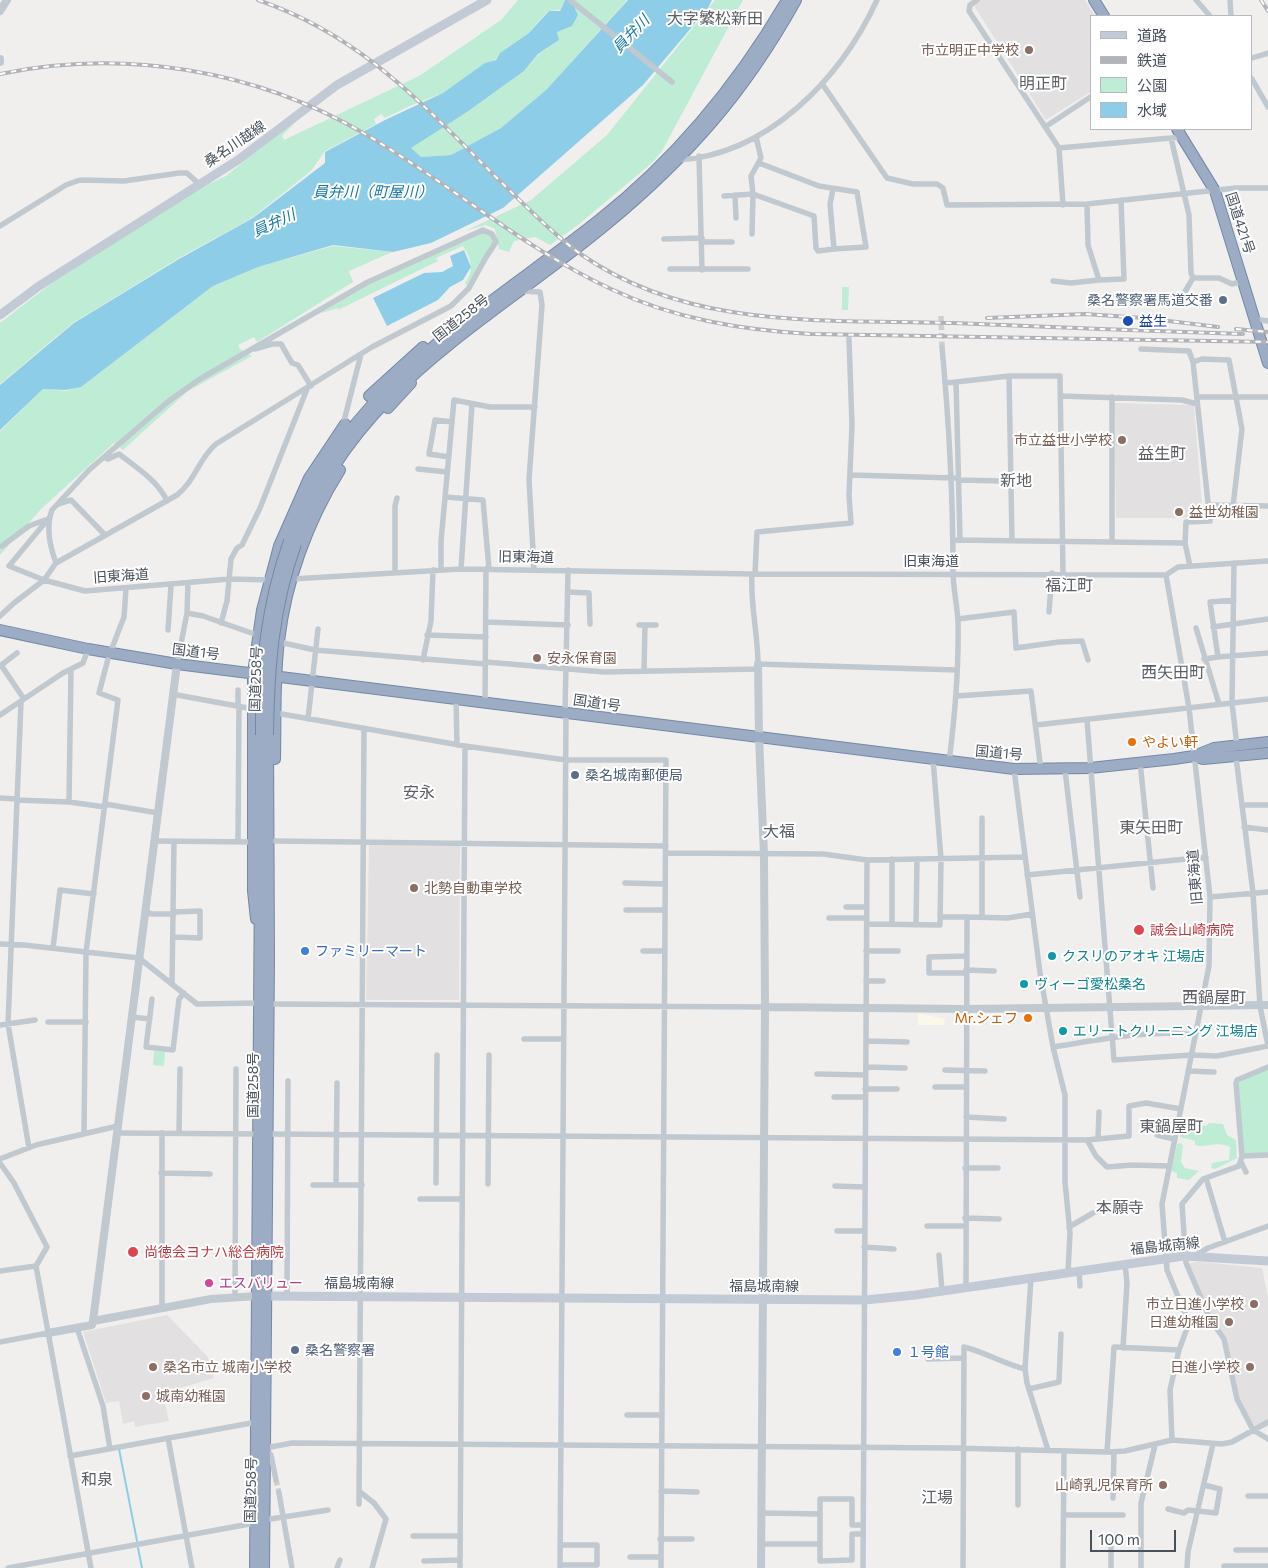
<!DOCTYPE html>
<meta charset="utf-8">
<style>
body{margin:0}
#map{position:relative;width:1268px;height:1568px;overflow:hidden;background:#f1efee;font-family:Commissioner,"Noto Sans JP",sans-serif}
canvas{display:block}
.legend{position:absolute;left:1090px;top:15px;width:162px;height:115px;box-sizing:border-box;background:#fff;border:1px solid #b6b9bd;margin:0;padding:6px 9px;list-style:none;font-size:15px;color:#48505b}
.legend li{display:flex;align-items:center;gap:10px;height:25px}
.legend b{width:25px;border:1px solid #b6b9bd}
.scale{position:absolute;left:1090px;top:1530px;width:86px;height:22px;box-sizing:border-box;border:2px solid #48505b;border-top:0;padding-left:6px;font-size:15px;line-height:18px;white-space:nowrap;color:#48505b;-webkit-text-stroke:4px #fff;paint-order:stroke}
</style>
<div id="map">
<canvas width="1268" height="1568"></canvas>
<ul class="legend">
<li><b style="height:6px;background:#c2cad6"></b>道路</li>
<li><b style="height:6px;background:#b1b3b8"></b>鉄道</li>
<li><b style="height:14px;background:#bfecd4"></b>公園</li>
<li><b style="height:14px;background:#8ecde7"></b>水域</li>
</ul>
<div class="scale">100 m</div>
</div>
<script>
const context = document.querySelector('canvas').getContext('2d');
context.lineJoin = 'round';
function paint(path, color) { context.fillStyle = color; context.fill(path, 'evenodd'); }
function strokePath(path, color, width, dash) { context.strokeStyle = color; context.lineWidth = width; context.lineCap = dash ? 'butt' : 'round'; context.setLineDash(dash || []); context.stroke(path); }
function drawText(font, color, halo, rows, align = 'center') {
  context.font = font + ' Commissioner,"Noto Sans JP",sans-serif'; context.lineWidth = 4; context.setLineDash([]); context.textBaseline = 'middle'; context.strokeStyle = halo; context.fillStyle = color; for (const [text, x, y, turn = 0] of rows) {
    context.save(); context.translate(x, y); context.rotate((+turn || 0) * Math.PI / 180); context.textAlign = isNaN(turn) ? turn : align; if (halo) context.strokeText(text, 0, 0); context.fillText(text, 0, 0); context.restore();
  }
}
const commercial = new Path2D(`
 M918,1013L945,1019L944,1025H918Z`);
const education = new Path2D(`
 M980,0H1085L1095,16H1092V91L1046,120L973,4Z
 M1114,403L1194,405L1203,518H1116Z
 M369,845L460,846L459,1000H366Z
 M1201,1262L1262,1268L1268,1296V1420L1256,1426L1252,1425L1238,1396L1225,1338L1212,1318L1188,1263Z
 M167,1315L208,1357L214,1378L163,1393L169,1421L135,1427L134,1421L123,1424L119,1401L106,1403L83,1332Z`);
const green = new Path2D(`
 M518,0H565L560,10L548,11L529,33L500,53L496,59L485,64L443,93L412,105L385,118L381,114L374,119L376,124L325,151L311,171L252,218L179,258L73,323L0,384V323L48,286L190,193L226,176L305,112L282,136L284,140L419,76L501,20Z
 M575,0H627L546,90L501,128L451,155L421,157L410,148L467,112L524,71L539,54L559,40L557,32L572,26L578,15L574,6Z
 M715,0H743L662,151L653,162L578,225L550,245L535,237L514,241L509,252L499,249L495,229L486,225L465,231L531,200L607,135Z
 M480,233L490,235L493,242L468,287L465,283C475,269 471,259 463,246L436,258L438,261L338,310V308L318,314L375,281Z
 M333,246L392,252L349,271L353,282L257,342L254,337L238,345L240,349L252,356L188,391L123,450L114,443L42,508L0,555V431L43,389L65,391L82,386L213,286L257,267Z
 M842,287H849L848,310H842Z
 M154,1051L165,1052L164,1066L153,1065Z
 M1268,1069V1153L1246,1154L1244,1153L1238,1082Z
 M1209,1123L1223,1124L1227,1135L1236,1140L1237,1158L1215,1169L1211,1168L1212,1163L1229,1160L1230,1147C1214,1140 1206,1149 1195,1145V1141L1180,1137L1181,1125L1191,1126L1195,1130L1198,1124L1206,1126Z
 M1180,1143L1183,1145L1181,1162L1185,1168L1199,1171L1189,1180L1177,1178V1173L1171,1171L1177,1144Z`);
const water = new Path2D(`
 M565,0H575L574,6L578,15L572,26L557,32L559,40L538,54L524,71L467,112L411,148L421,157L451,155L501,128L546,90L628,0H712L708,8L643,85L503,208L431,243L393,252L333,245L258,267L213,286L81,387L65,390L43,389L0,430V385L74,323L179,259L253,218L325,163V152L385,120L443,93L485,63L496,60L500,53L529,33L549,11H560Z
 M464,250L471,267L463,280L450,287L438,300L387,326L373,298L424,273L442,272L453,266L450,256Z`);
const stream = new Path2D(`
 M119,1449L137,1541
 M138,1548L142,1568`);
const minorTunnel = new Path2D(`
 M941,316L942,347
 M276,1480L279,1493`);
const minor = new Path2D(`
 M570,0L672,82
 M977,0L970,5L969,11L1059,148L1063,205
 M1196,0L1210,16
 M1230,0L1231,16
 M1252,58L1268,53
 M1252,79L1268,107
 M823,85L887,178L913,184H937L943,188L947,205L1087,204L1236,188H1268
 M1045,127L1092,96
 M756,137L761,158L751,176L753,194L814,216L816,248L818,251L834,249L830,204L833,189
 M1171,138L1189,215L1191,273L1193,278H1219L1232,284L1244,281
 M1059,148L1182,137
 M699,156L702,270
 M678,160C768,155 841,78 877,0
 M759,163L819,186L857,192L866,247L834,249
 M735,195L736,218
 M724,196L753,194L752,234
 M1087,204L1088,245L1099,280L1124,279L1121,200
 M0,226L66,185L80,180L124,181L179,173H187L199,184
 M664,239L702,238
 M702,242H732
 M670,269H748
 M1053,281L1071,283L1099,280
 M520,291L540,292L542,305L529,479L534,569
 M1116,296L1183,295L1193,278
 M1255,319L1268,321
 M942,347C949,422 953,496 953,571C953,588 957,604 958,621C959,668 955,715 949,762
 M255,349L272,344H281L292,363L298,365L311,386
 M1141,349L1189,351L1193,362
 M1009,376L1012,540
 M956,382L1009,376H1060L1063,574
 M945,383L956,382L960,539
 M1061,396L1182,400L1197,404
 M1197,397H1268
 M343,425L361,354
 M104,457L108,459L119,454C136,467 158,481 167,501
 M449,457L429,454L435,420L452,422
 M418,469L447,472
 M851,475L954,478
 M958,480L1004,481
 M445,497L483,500L489,569
 M58,504L71,500L105,535
 M1208,505L1268,506
 M49,518L9,566L44,580L85,591L230,579L272,580
 M954,540L1185,543L1190,566
 M1112,542V397
 M1185,543L1186,522L1210,521L1193,362L1202,359L1229,360L1242,429L1233,506
 M2,546L29,526L45,520
 M1234,563L1232,703L1237,746
 M441,569V541L454,400L490,407H535
 M461,569L472,404
 M395,572V506L397,498
 M752,574C750,604 758,634 758,664L957,670
 M755,574L757,532L851,523L849,495L852,425L849,339
 M1166,575L1189,708L1210,897L1209,966L1162,1204L1167,1270L1189,1323L1179,1350L1170,1390L1172,1440
 M1166,575L1178,567L1268,561
 M292,579L461,569L752,574L1166,575
 M568,592L589,593L590,624
 M1234,600L1210,602L1218,657L1268,653
 M1049,612L1052,573
 M187,613L203,616L257,635
 M0,616L14,603L44,580L56,563L177,495C195,481 199,458 216,444L372,347L451,306L469,288L485,259L496,242L492,234L483,230L368,282L200,379L170,400L89,470L52,510C46,526 50,547 56,563
 M958,619L1014,612L1016,648L1059,642L1082,641L1088,660
 M486,622L568,625
 M221,623L227,601L231,559L237,548L242,545L260,508L307,389
 M639,625H656
 M1213,627L1268,619
 M1196,628L1219,704
 M168,630L171,585
 M427,635L486,637
 M279,642L315,650L486,664
 M112,648L124,617L126,589
 M1204,659L1218,657
 M423,660L431,621L433,570
 M486,662L604,672L758,669
 M177,664L187,613L188,583
 M1,665L24,699
 M0,666L17,653
 M644,671L645,625
 M172,694L253,709
 M956,696L1031,691L1041,770
 M456,699L457,745
 M21,702L8,1024L29,1148
 M485,702L486,569
 M238,706V690
 M565,712L568,570
 M276,713L465,746L566,760H666L661,1568
 M0,715L63,673L83,663L88,649
 M308,719L318,629
 M1087,720L1114,1060L1192,1055L1217,1056L1268,1046
 M1036,725L1268,699
 M1236,757L1253,893L1260,1006L1268,1046
 M1140,762L1153,888
 M1014,769L1040,973L1053,1047L1065,1095V1182L1070,1233L1068,1272
 M1065,770L1080,897
 M0,798L17,799
 M17,800L69,802L105,807
 M69,802L71,669
 M105,804L158,813
 M1242,805H1268
 M1244,827L1268,830
 M154,841L253,842
 M275,841L666,846
 M238,842L239,706
 M666,853L823,854L867,860L1025,857
 M1027,875L1206,857
 M625,883L665,884
 M1210,897L1268,892
 M846,907H867
 M626,910H665
 M145,912L152,914H174
 M941,917H967
 M982,917V818
 M829,918H867
 M867,924L940,925L941,859L933,759
 M892,925V859
 M916,925L917,859
 M173,937L200,938V911L174,912
 M0,944L24,945L139,958L197,1004L259,1003
 M53,948L60,890L94,894
 M643,951H664
 M866,951H898
 M966,970L994,971
 M966,973H929V957L967,956
 M866,981H883
 M172,984L174,841
 M152,999L146,1047L173,1050L179,999L184,993
 M267,1004L765,1007
 M132,1017L150,1019
 M48,1022H86
 M0,1025L35,1020
 M524,1039H563
 M866,1041L907,1042
 M1053,1047C1099,1040 1149,1029 1196,1035
 M866,1067L905,1068
 M1268,1067L1237,1080L1236,1083L1242,1156L1239,1166L1203,1179L1182,1204L1186,1263L1210,1319L1224,1339L1237,1399L1253,1430L1268,1439
 M945,1070L985,1071
 M1188,1071L1214,1072
 M817,1074L865,1075
 M935,1087H966
 M865,1089H897
 M834,1097H865
 M966,1117L1004,1119
 M117,1133L258,1134
 M162,1133V1309
 M179,1133L180,1069
 M84,1134L86,952L118,700L99,693L108,659
 M267,1134L1087,1140L1129,1136V1106L1146,1103L1181,1109
 M1157,1135L1174,1139
 M1098,1138L1099,1112
 M1087,1140L1096,1156L1107,1167L1132,1165L1168,1166
 M1242,1156L1268,1155
 M0,1159L36,1145L118,1126
 M1241,1162L1246,1172
 M0,1163L14,1183L47,1247L36,1266L91,1568
 M965,1168H998
 M161,1173L210,1174
 M1206,1178L1225,1242
 M436,1183L437,1055
 M488,1184L489,1055
 M313,1185H362
 M336,1185L337,1083
 M835,1186L865,1187
 M420,1199H462
 M965,1218L999,1219
 M927,1226H965
 M1069,1227L1093,1213
 M837,1231H864
 M864,1247L894,1249
 M939,1255L942,1291
 M1196,1255L1208,1248L1268,1226
 M0,1271L36,1266
 M1079,1271L1080,1286
 M1031,1278L1025,1369L1027,1383L1048,1450
 M966,1287L967,917L1008,918L1032,914
 M235,1297L236,1069
 M287,1297L288,1081
 M77,1328L103,1406L110,1449
 M0,1342L48,1333
 M1123,1348L1127,1283L1125,1264
 M928,1359L964,1358
 M1029,1389L1059,1382L1061,1334
 M627,1415H662
 M168,1438L192,1568
 M265,1448L292,1443L953,1448L1107,1452L1125,1451L1172,1440L1222,1444L1232,1442L1268,1422
 M265,1448L271,1455L276,1480
 M1107,1452L1114,1347L1179,1350
 M70,1456L257,1422
 M661,1491L697,1492
 M360,1492L374,1503L386,1519L372,1568
 M279,1493L292,1568
 M1248,1496H1268
 M1113,1498L1114,1452
 M359,1504L364,728
 M1018,1505V1449
 M1168,1509L1184,1513L1188,1510L1198,1511
 M1198,1511L1216,1513L1220,1489L1204,1485
 M762,1513L820,1514
 M1064,1515H1123
 M264,1520L328,1510
 M863,1534H852V1560L820,1561V1499H852V1525H863
 M413,1536H460
 M660,1539H692
 M761,1544H820
 M1236,1550H1268
 M630,1557H661
 M424,1561L460,1560
 M560,1565H597V1545H560
 M1224,1566H1268
 M8,1568L255,1523
 M337,1568L340,1560
 M460,1568L465,746
 M560,1568L566,713
 M863,1568L867,860
 M963,1568L964,1347C985,1352 1004,1364 1025,1369
 M1063,1568L1064,1452
 M1111,1568V1547
 M1141,1568V1503L1155,1445
 M1187,1568L1188,1552L1213,1444`);
const tertiary = new Path2D(`
 M0,11L7,0
 M0,59V62
 M758,664L759,737L764,855L765,1007L761,1568
 M765,1007L966,1009L1268,1005
 M93,1321L177,664
 M48,1333L92,1325L93,1321L211,1299L257,1296`);
const secondary = new Path2D(`
 M0,315L39,286L238,160L337,85L487,0
 M259,1296L865,1300L915,1295L1184,1256L1268,1261`);
const trunk = new Path2D(`
 M1094,0L1104,16
 M1177,129L1215,191L1268,363
 M369,396L423,347
 M388,408L411,383
 M291,537C344,387 481,314 599,220C676,159 738,84 787,0
 M296,544C350,389 489,322 607,224C688,157 745,92 796,0
 M0,630L88,649L177,664L1014,769L1090,768L1174,759L1194,756L1214,748L1268,742
 M1194,756L1203,759L1268,753
 M275,759C276,720 274,680 279,641C286,581 308,521 340,470
 M256,919L253,891V673L262,610L279,546L309,478L345,424
 M255,1568L261,735
 M264,1568L269,958L268,735`);
const rail = new Path2D(`
 M258,0C366,37 426,109 505,186C530,210 554,235 582,255C692,331 826,319 953,323C1050,327 1146,331 1243,334
 M1261,0L1268,11
 M0,74C124,48 256,70 365,134C449,183 523,248 611,289C674,319 742,330 811,334L1268,342
 M987,318L1085,314L1144,318L1218,327
 M1236,329L1268,332`);
const trunkBridge = new Path2D(`
 M261,735C260,666 266,606 289,541
 M268,735C269,667 273,608 296,544`);
const markers = [
 [1029,50,5,"#8d6e63"],
 [1223,300,5,"#5c6f8a"],
 [1128,321,6,"#1a4fb4"],
 [1122,440,5,"#8d6e63"],
 [1179,512,5,"#8d6e63"],
 [537,658,5,"#8d6e63"],
 [1132,742,5,"#e8710a"],
 [575,775,5,"#5c6f8a"],
 [414,888,5,"#8d6e63"],
 [1139,930,6,"#e0444e"],
 [305,951,5,"#3f7fe0"],
 [1052,956,5,"#0f9aa8"],
 [1024,984,5,"#0f9aa8"],
 [1028,1018,5,"#e8710a"],
 [1063,1031,5,"#0f9aa8"],
 [133,1252,6,"#e0444e"],
 [209,1283,5,"#d1479c"],
 [1254,1304,5,"#8d6e63"],
 [1229,1322,5,"#8d6e63"],
 [295,1350,5,"#5c6f8a"],
 [897,1352,5,"#3f7fe0"],
 [153,1367,5,"#8d6e63"],
 [1250,1367,5,"#8d6e63"],
 [146,1396,5,"#8d6e63"],
 [1163,1485,5,"#8d6e63"]
];
const educationNames = [
 ["市立明正中学校",1019,50],
 ["市立益世小学校",1112,440],
 ["益世幼稚園",1189,512,"left"],
 ["安永保育園",547,658,"left"],
 ["北勢自動車学校",424,888,"left"],
 ["市立日進小学校",1244,1304],
 ["日進幼稚園",1219,1322],
 ["桑名市立 城南小学校",163,1367,"left"],
 ["日進小学校",1240,1367],
 ["城南幼稚園",156,1396,"left"],
 ["山崎乳児保育所",1153,1485]
];
const streetNames = [
 ["桑名川越線",235,144,-34],
 ["国道421号",1240,223,72],
 ["国道258号",461,318,-38],
 ["旧東海道",526,557,1],
 ["旧東海道",931,561],
 ["旧東海道",121,576,-4],
 ["国道1号",196,652,7],
 ["国道258号",256,679,-88],
 ["国道1号",597,703,8],
 ["国道1号",999,753,5],
 ["旧東海道",1195,877,-95],
 ["国道258号",253,1085,-90],
 ["福島城南線",1165,1246,-6],
 ["福島城南線",359,1283],
 ["福島城南線",764,1286],
 ["国道258号",251,1490,-89]
];
const serviceNames = [
 ["桑名警察署馬道交番",1213,300,"right"],
 ["桑名城南郵便局",585,775],
 ["桑名警察署",305,1350]
];
const transitNames = [
 ["益生",1139,321]
];
const foodNames = [
 ["やよい軒",1142,742],
 ["Mr.シェフ",1018,1018,"right"]
];
const healthNames = [
 ["誠会山崎病院",1150,930],
 ["尚徳会ヨナハ総合病院",144,1252]
];
const shopNames = [
 ["ファミリーマート",315,951],
 ["１号館",907,1352]
];
const cultureNames = [
 ["クスリのアオキ 江場店",1062,956],
 ["ヴィーゴ愛松桑名",1034,984],
 ["エリートクリーニング 江場店",1073,1031]
];
const hotelNames = [
 ["エスバリュー",219,1283]
];
const waterNames = [
 ["員弁川",631,34,-46],
 ["員弁川（町屋川）",373,192],
 ["員弁川",274,223,-24]
];
const quarterNames = [
 ["大字繁松新田",715,19],
 ["明正町",1043,84],
 ["益生町",1162,454],
 ["新地",1016,481],
 ["福江町",1069,586],
 ["西矢田町",1173,673],
 ["安永",419,793],
 ["東矢田町",1151,828],
 ["大福",779,832],
 ["西鍋屋町",1214,998],
 ["東鍋屋町",1171,1127],
 ["本願寺",1120,1208],
 ["和泉",97,1480],
 ["江場",937,1498]
];
paint(commercial, '#fbf7e9');
paint(education, '#e2e0e0');
paint(green, '#bfecd4');
paint(water, '#8ecde7');
strokePath(stream, '#8ecde7', 2);
strokePath(minorTunnel, '#cfcfd1', 5.5, [5.5, 3]);
strokePath(trunk, '#7488a7', 12);
strokePath(minor, '#c0c8d0', 5.5);
strokePath(tertiary, '#c0c8d0', 8);
strokePath(secondary, '#c2cad6', 9);
strokePath(trunk, '#9cacc4', 10);
strokePath(rail, '#b1b3b8', 4);
strokePath(rail, '#fff', 2, [5.5]);
strokePath(trunkBridge, '#7488a7', 12, []);
strokePath(trunkBridge, '#9cacc4', 10);
for (const [x, y, r, color] of markers) { const dot = new Path2D(); dot.arc(x, y, r, 0, 2 * Math.PI); context.fillStyle = color; context.fill(dot); strokePath(dot, '#fff', 2); }
drawText('14px', '#785e54', '#fff', educationNames, 'right');
drawText('14px', '#48505b', '#fff', streetNames);
drawText('14px', '#4e5e75', '#fff', serviceNames, 'left');
drawText('14px', '#164399', '#fff', transitNames, 'left');
drawText('14px', '#c56008', '#fff', foodNames, 'left');
drawText('14px', '#be3a42', '#fff', healthNames, 'left');
drawText('14px', '#366cbe', '#fff', shopNames, 'left');
drawText('14px', '#0d838f', '#fff', cultureNames, 'left');
drawText('14px', '#b23c85', '#fff', hotelNames, 'left');
drawText('italic 15px', '#1478a2', '#fff', waterNames);
drawText('16px', '#5b5e63', '#fff', quarterNames);
</script>
